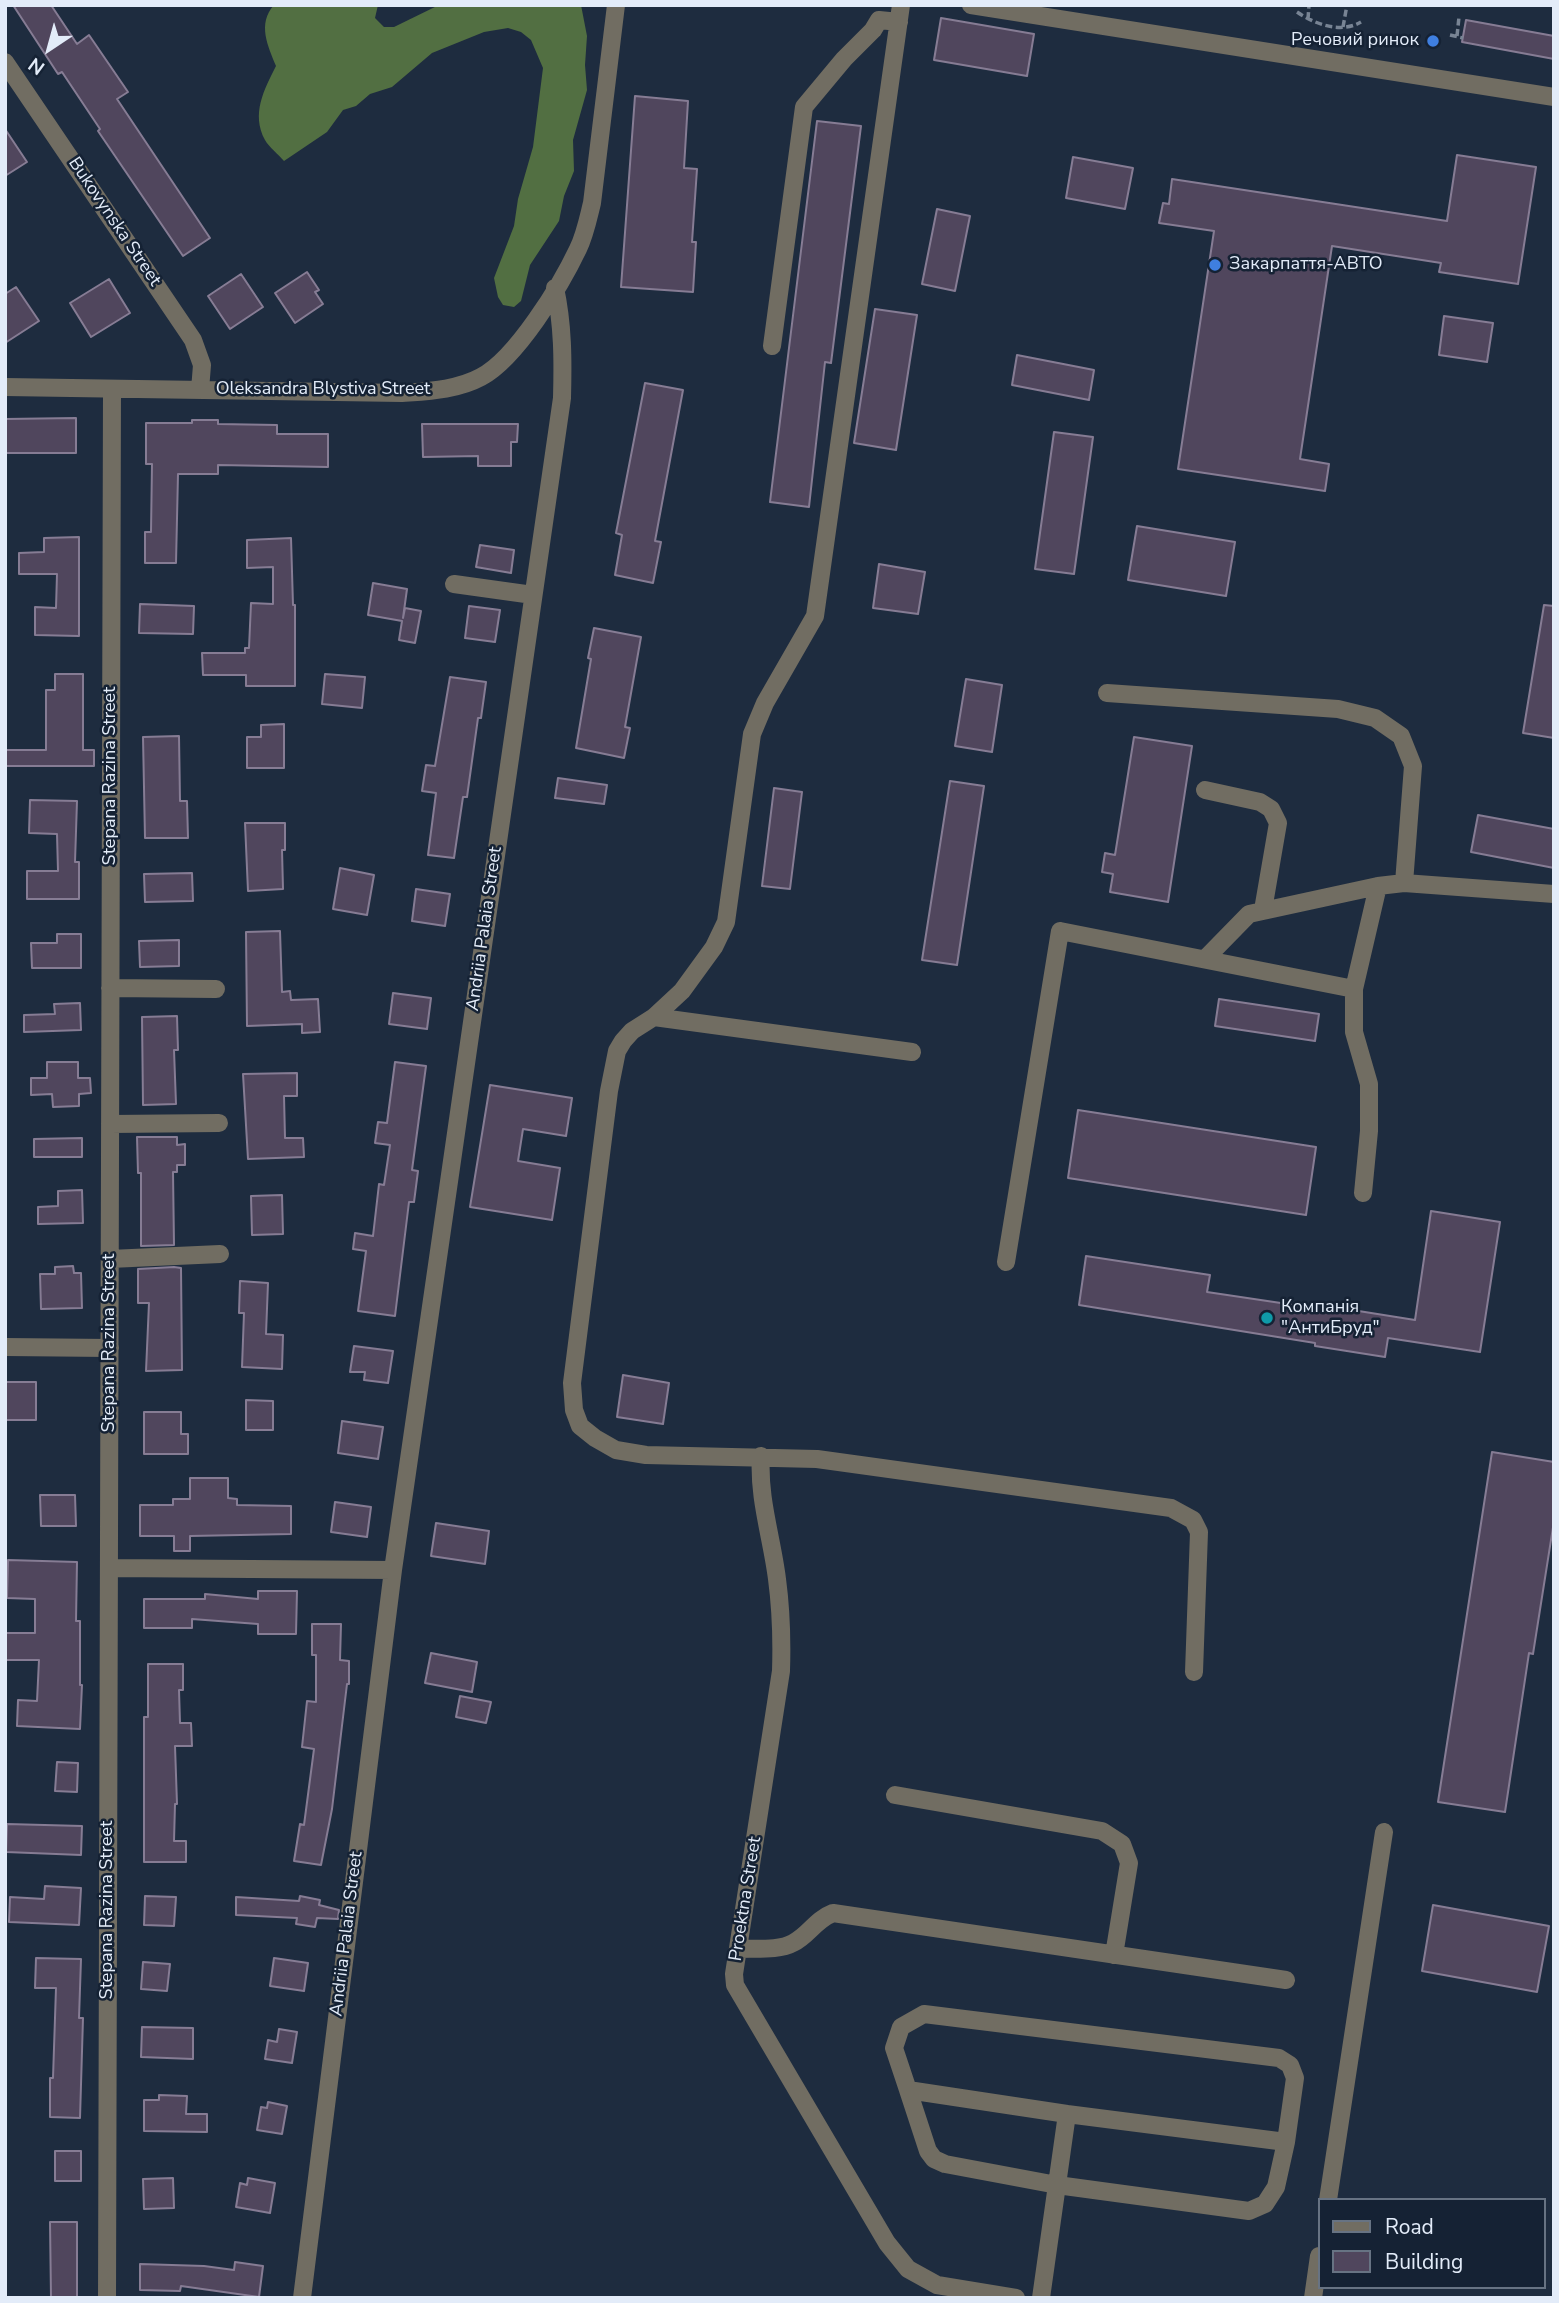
<!DOCTYPE html>
<meta charset="utf-8">
<style>
body{margin:0}
#map{position:relative;width:1559px;height:2303px;overflow:hidden;background:#1e2c3f;font-family:"Nunito Sans",sans-serif}
canvas{display:block}
.frame{position:absolute;inset:0;border:7px solid #e3ecf9;pointer-events:none}
.legend{position:absolute;left:1318px;top:2198px;width:228px;height:91px;box-sizing:border-box;background:#152234;border:2px solid #677383;margin:0;padding:9px 12px;list-style:none;font-size:21px;color:#e3ecf9}
.legend li{display:flex;align-items:center;gap:14px;height:35px}
.legend b{width:35px;border:2px solid #677383}
.north{position:absolute;left:14px;top:14px;width:70px;height:70px;-webkit-text-stroke:5px #152234;paint-order:stroke;rotate:216deg;font-size:19px;font-weight:700;line-height:28px;text-align:center;color:#e3ecf9}
.north::after{content:'';display:block;margin:auto;width:24px;height:32px;background:#e3ecf9;clip-path:polygon(50% 0,100% 100%,50% 72%,0 100%)}
</style>
<div id="map">
<canvas width="1559" height="2303"></canvas>
<div class="frame"></div>
<ul class="legend">
<li><b style="height:9px;background:#716d62"></b>Road</li>
<li><b style="height:19px;background:#50465d"></b>Building</li>
</ul>
<div class="north">N</div>
</div>
<script>
const context = document.querySelector('canvas').getContext('2d');
context.lineJoin = 'round';
function paint(path, color) { context.fillStyle = color; context.fill(path, 'evenodd'); }
function strokePath(path, color, width, dash) { context.strokeStyle = color; context.lineWidth = width; context.lineCap = dash ? 'butt' : 'round'; context.setLineDash(dash || []); context.stroke(path); }
function drawText(font, color, halo, rows, align = 'center') {
  context.font = font + ' "Nunito Sans",sans-serif'; context.lineWidth = 5; context.setLineDash([]); context.textBaseline = 'middle'; context.strokeStyle = halo; context.fillStyle = color; for (const [text, x, y, turn = 0] of rows) {
    context.save(); context.translate(x, y); context.rotate((+turn || 0) * Math.PI / 180); context.textAlign = isNaN(turn) ? turn : align; if (halo) context.strokeText(text, 0, 0); context.fillText(text, 0, 0); context.restore();
  }
}
const forest = new Path2D(`
 M274,5H378L375,18L384,27H394L439,5H581L587,36L585,65L587,90L573,140L574,171L564,196L559,221L530,265L521,301L514,307L503,305L498,297L494,278L514,226L518,199L533,147L543,68L531,40L521,32L508,28L484,32L432,53L392,87L370,94L356,106L343,110L327,132L284,161C278,154 269,147 265,140C251,114 264,90 276,66C268,46 257,24 274,5Z`);
const building = new Path2D(`
 M13,5H51L77,44L89,35L128,92L117,99L210,238L183,256L98,131L100,129L62,72L58,74Z
 M941,18L1034,34L1027,76L934,60Z
 M1466,20L1554,36V59L1462,42Z
 M635,96L688,101L684,168L697,169L692,242H696L693,292L621,287Z
 M817,121L861,126L831,363L825,362L809,507L770,502Z
 M5,129L27,162L5,176Z
 M1457,155L1536,167L1518,284L1439,272L1441,263L1332,246L1300,459L1329,464L1325,491L1178,469L1214,231L1159,223L1163,203L1169,204L1172,179L1447,221Z
 M1073,157L1133,168L1125,209L1066,198Z
 M937,209L970,216L955,291L922,284Z
 M307,272L319,290L315,292L323,304L295,323L275,293Z
 M241,274L263,307L230,329L208,296Z
 M109,279L130,313L91,337L70,303Z
 M16,287L39,321L5,343V294Z
 M875,309L917,315L896,450L854,443Z
 M1444,316L1493,323L1487,362L1439,355Z
 M1017,355L1094,370L1089,400L1012,385Z
 M645,383L683,390L655,541L661,542L653,583L615,575L622,535L616,533Z
 M76,418V453H5V419Z
 M192,420H218V424L277,425V434H328V467L218,465V474H178L176,563H145V532H151L152,464H146V423H192Z
 M422,424H518L517,442H511V466H478V456L423,457Z
 M1054,432L1093,437L1074,574L1035,569Z
 M1137,526L1235,542L1226,596L1128,580Z
 M79,537V636L35,635V607L56,608L57,574H19V553L44,552V538Z
 M291,538L293,605H295V686H246V675H203L202,653H245V648H249L251,603L273,604V567L247,568V540Z
 M480,545L514,550L511,573L476,567Z
 M879,564L925,572L918,614L873,608Z
 M373,583L407,589L403,618L405,608L421,611L415,643L399,640L402,621L368,615Z
 M140,604L194,606L193,634L139,633Z
 M1544,605L1554,606V738L1523,733Z
 M469,606L500,610L495,642L465,638Z
 M594,628L641,637L625,727L630,728L624,758L576,748L591,659L588,658Z
 M55,674H83V750H94V766H5V750H46V690H55Z
 M325,674L365,677L362,708L322,704Z
 M450,677L486,682L481,718H478L467,797H463L454,858L428,855L436,793L422,791L426,765L435,766Z
 M966,679L1002,685L992,752L955,746Z
 M284,724V768H247V737H261V725Z
 M179,736L180,801H187L188,838H145L143,737Z
 M1134,737L1192,746L1168,902L1110,892L1113,874L1102,872L1105,853L1115,855Z
 M558,778L607,785L604,804L555,798Z
 M950,781L984,786L957,965L922,960Z
 M774,788L802,792L790,889L762,886Z
 M30,800L77,801L75,862H79V899H27V871H58L57,834L29,833Z
 M1478,815L1554,829V868L1471,852Z
 M245,823H285V850H282L283,889L248,891Z
 M340,868L374,875L367,915L333,909Z
 M192,873L193,901L145,902L144,874Z
 M416,889L450,894L445,926L412,921Z
 M280,931L282,992L290,991L291,1000L318,999L320,1032L302,1033V1024L247,1026L246,932Z
 M57,934H81V968H32L31,943H57Z
 M179,940V966L140,967L139,941Z
 M393,993L431,998L427,1029L389,1024Z
 M1219,999L1319,1014L1315,1041L1215,1026Z
 M80,1003L81,1030L24,1032V1015L55,1014L54,1004Z
 M177,1016L178,1050H174L176,1104L143,1105L142,1017Z
 M47,1062H78V1078H90L91,1093L79,1094V1106L53,1107L52,1094L31,1095V1078H47Z
 M395,1062L426,1066L412,1170L418,1171L414,1202H409L395,1316L358,1311L366,1251L353,1249L355,1233L373,1236L379,1184L384,1185L390,1145L375,1143L378,1122L387,1123Z
 M297,1073V1096H284L285,1138H303L304,1157L248,1159L243,1074Z
 M490,1085L572,1098L566,1136L523,1129L518,1161L560,1168L552,1220L470,1207Z
 M1078,1110L1316,1147L1306,1215L1068,1178Z
 M137,1137H177V1145L185,1144V1165H177V1172H173L174,1245L141,1246V1173H138Z
 M82,1138V1157H34V1139Z
 M82,1190L83,1223L38,1224V1207L58,1206V1191Z
 M282,1195L283,1234L252,1235L251,1196Z
 M1431,1211L1500,1222L1480,1352L1388,1338L1385,1357L1315,1346V1343L1079,1305L1086,1256L1210,1275L1207,1292L1321,1309V1305L1415,1320Z
 M73,1266L74,1273H81L82,1308L41,1309L40,1274H55V1267Z
 M174,1267L181,1268L182,1370L146,1371L149,1303H138V1269Z
 M240,1281L268,1283L266,1334L283,1335L282,1369L242,1367L244,1313H239Z
 M354,1346L393,1351L388,1383L364,1380L365,1372H350Z
 M623,1375L669,1383L663,1424L617,1417Z
 M5,1382H36V1420H5Z
 M246,1400L273,1401V1430H246Z
 M144,1412H181V1434H188V1454H144Z
 M342,1421L383,1427L378,1459L338,1453Z
 M1492,1452L1554,1462V1521L1533,1654L1529,1653L1505,1812L1438,1802Z
 M190,1478H228V1498L237,1499V1505L291,1506V1534L190,1536V1551H174V1536H140V1505H173V1499H190Z
 M40,1495H75L76,1526H41Z
 M335,1502L371,1507L367,1537L331,1532Z
 M436,1523L489,1531L485,1564L431,1556Z
 M8,1560L77,1562L76,1621H80V1685H82L80,1729L17,1726L18,1700L37,1701L39,1660H5V1633H35V1599L7,1598Z
 M258,1591H297L296,1634H258V1624L192,1619V1628H144V1599H205V1594L258,1599Z
 M312,1624H341L340,1660L349,1661V1684H347L332,1809L321,1865L294,1861L300,1824L304,1825L314,1749L302,1747L307,1701L316,1702V1655H312Z
 M431,1653L477,1662L472,1692L425,1683Z
 M148,1664H183V1690H179L180,1723H191L192,1746H175L177,1804H175L174,1841H186V1862H144V1717H148Z
 M460,1696L491,1702L486,1723L456,1717Z
 M57,1762L78,1763L77,1792L55,1791Z
 M7,1824L82,1826L81,1855L6,1852Z
 M45,1886L81,1888L79,1925L9,1922L10,1897L44,1899Z
 M145,1896L176,1897L174,1926L144,1925Z
 M300,1896L320,1900L319,1905L339,1910L338,1919L317,1918L315,1927L296,1924L297,1918L236,1915V1897L299,1901Z
 M1433,1905L1549,1926L1537,1992L1422,1971Z
 M36,1958L81,1959L79,2018H83L80,2118L50,2117V2078H53L56,1988H35Z
 M274,1958L308,1963L304,1991L270,1986Z
 M143,1962L170,1964L167,1991L141,1989Z
 M142,2027L193,2028V2059L141,2057Z
 M279,2029L297,2032L292,2063L265,2059L268,2040L277,2042Z
 M159,2095L187,2096L186,2114H207V2132L144,2131V2100H159Z
 M268,2102L287,2106L282,2134L257,2130L261,2107L267,2108Z
 M55,2151H81V2181H55Z
 M173,2178L174,2208L144,2209L143,2179Z
 M248,2178L275,2183L270,2213L236,2207L240,2183L247,2185Z
 M50,2222H77V2298H51Z
 M235,2262L263,2266L259,2297L181,2286L180,2291L140,2290V2264L204,2266L234,2270Z`);
const path = new Path2D(`
 M1297,12C1315,24 1340,34 1361,22
 M1308,19L1309,5
 M1343,27L1347,5
 M1450,35L1463,38
 M1457,36L1459,17`);
const minor = new Path2D(`
 M901,5L815,616L765,703L752,734L726,922L714,947L682,991L654,1017L632,1031L623,1041L617,1051L609,1091L572,1383L574,1410L580,1426L595,1438L616,1450L646,1455L817,1459L1171,1508L1193,1520L1199,1532L1194,1672
 M971,5L1554,97
 M5,62L193,340L202,365L200,390
 M772,346L804,107L844,59L873,30L879,20L899,22
 M5,387L402,393C428,391 457,390 481,377C516,359 561,285 578,249C585,235 588,219 592,203L616,5
 M454,584L533,595
 M1107,693L1338,709L1375,718L1401,736L1413,766L1404,883
 M1205,790L1260,802L1271,809L1278,823L1263,910
 M1205,959L1249,914L1378,886L1404,883L1554,894
 M110,988L216,989
 M654,1017L912,1052
 M110,1124L219,1123
 M1363,1193L1369,1131V1084L1354,1032V989L1378,886
 M110,1259L220,1254
 M1006,1262L1060,931L1354,989
 M5,1347L110,1348
 M761,1456C758,1498 772,1538 777,1579C781,1609 782,1640 781,1671L734,1974L735,1985L887,2243L908,2269L937,2285L1016,2298
 M109,1568L393,1570
 M895,1795L1102,1831L1122,1844L1129,1863L1114,1955
 M738,1949C754,1948 779,1951 793,1943C809,1935 815,1920 833,1913L1286,1980
 M908,2090L928,2151L934,2159L945,2164L1057,2185L1249,2211L1265,2204L1276,2187L1286,2142L1295,2078L1290,2065L1279,2058L924,2014L901,2027L894,2048L908,2090L1067,2114
 M1328,2200L1384,1832
 M107,2298L112,389
 M302,2298L393,1570L562,398C563,360 563,325 555,288
 M1041,2298L1067,2114L1286,2142
 M1313,2298L1319,2256`);
const markers = [
 [1433,41,7,"#3f7fe0"],
 [1215,265,7,"#3f7fe0"],
 [1267,1318,7,"#0f9aa8"]
];
const poiNames = [
 ["Речовий ринок",1419,41,"right"],
 ["Закарпаття-АВТО",1229,265],
 ["Компанія",1281,1308],
 ["\"АнтиБруд\"",1281,1329]
];
const streetNames = [
 ["Bukovynska Street",114,222,56],
 ["Oleksandra Blystiva Street",323,390],
 ["Stepana Razina Street",111,776,-90],
 ["Andriia Palaia Street",485,929,-82],
 ["Stepana Razina Street",110,1343,-90],
 ["Proektna Street",746,1899,-81],
 ["Stepana Razina Street",108,1910,-90],
 ["Andriia Palaia Street",347,1934,-83]
];
paint(forest, '#526f42');
paint(building, '#50465d');
strokePath(building, '#867c94', 2);
strokePath(path, '#788494', 3.5, [7, 3.5]);
strokePath(minor, '#716d62', 18);
for (const [x, y, r, color] of markers) { const dot = new Path2D(); dot.arc(x, y, r, 0, 2 * Math.PI); context.fillStyle = color; context.fill(dot); strokePath(dot, '#152234', 2.5); }
drawText('18px', '#e3ecf9', '#152234', poiNames, 'left');
drawText('18px', '#e3ecf9', '#152234', streetNames);
</script>
